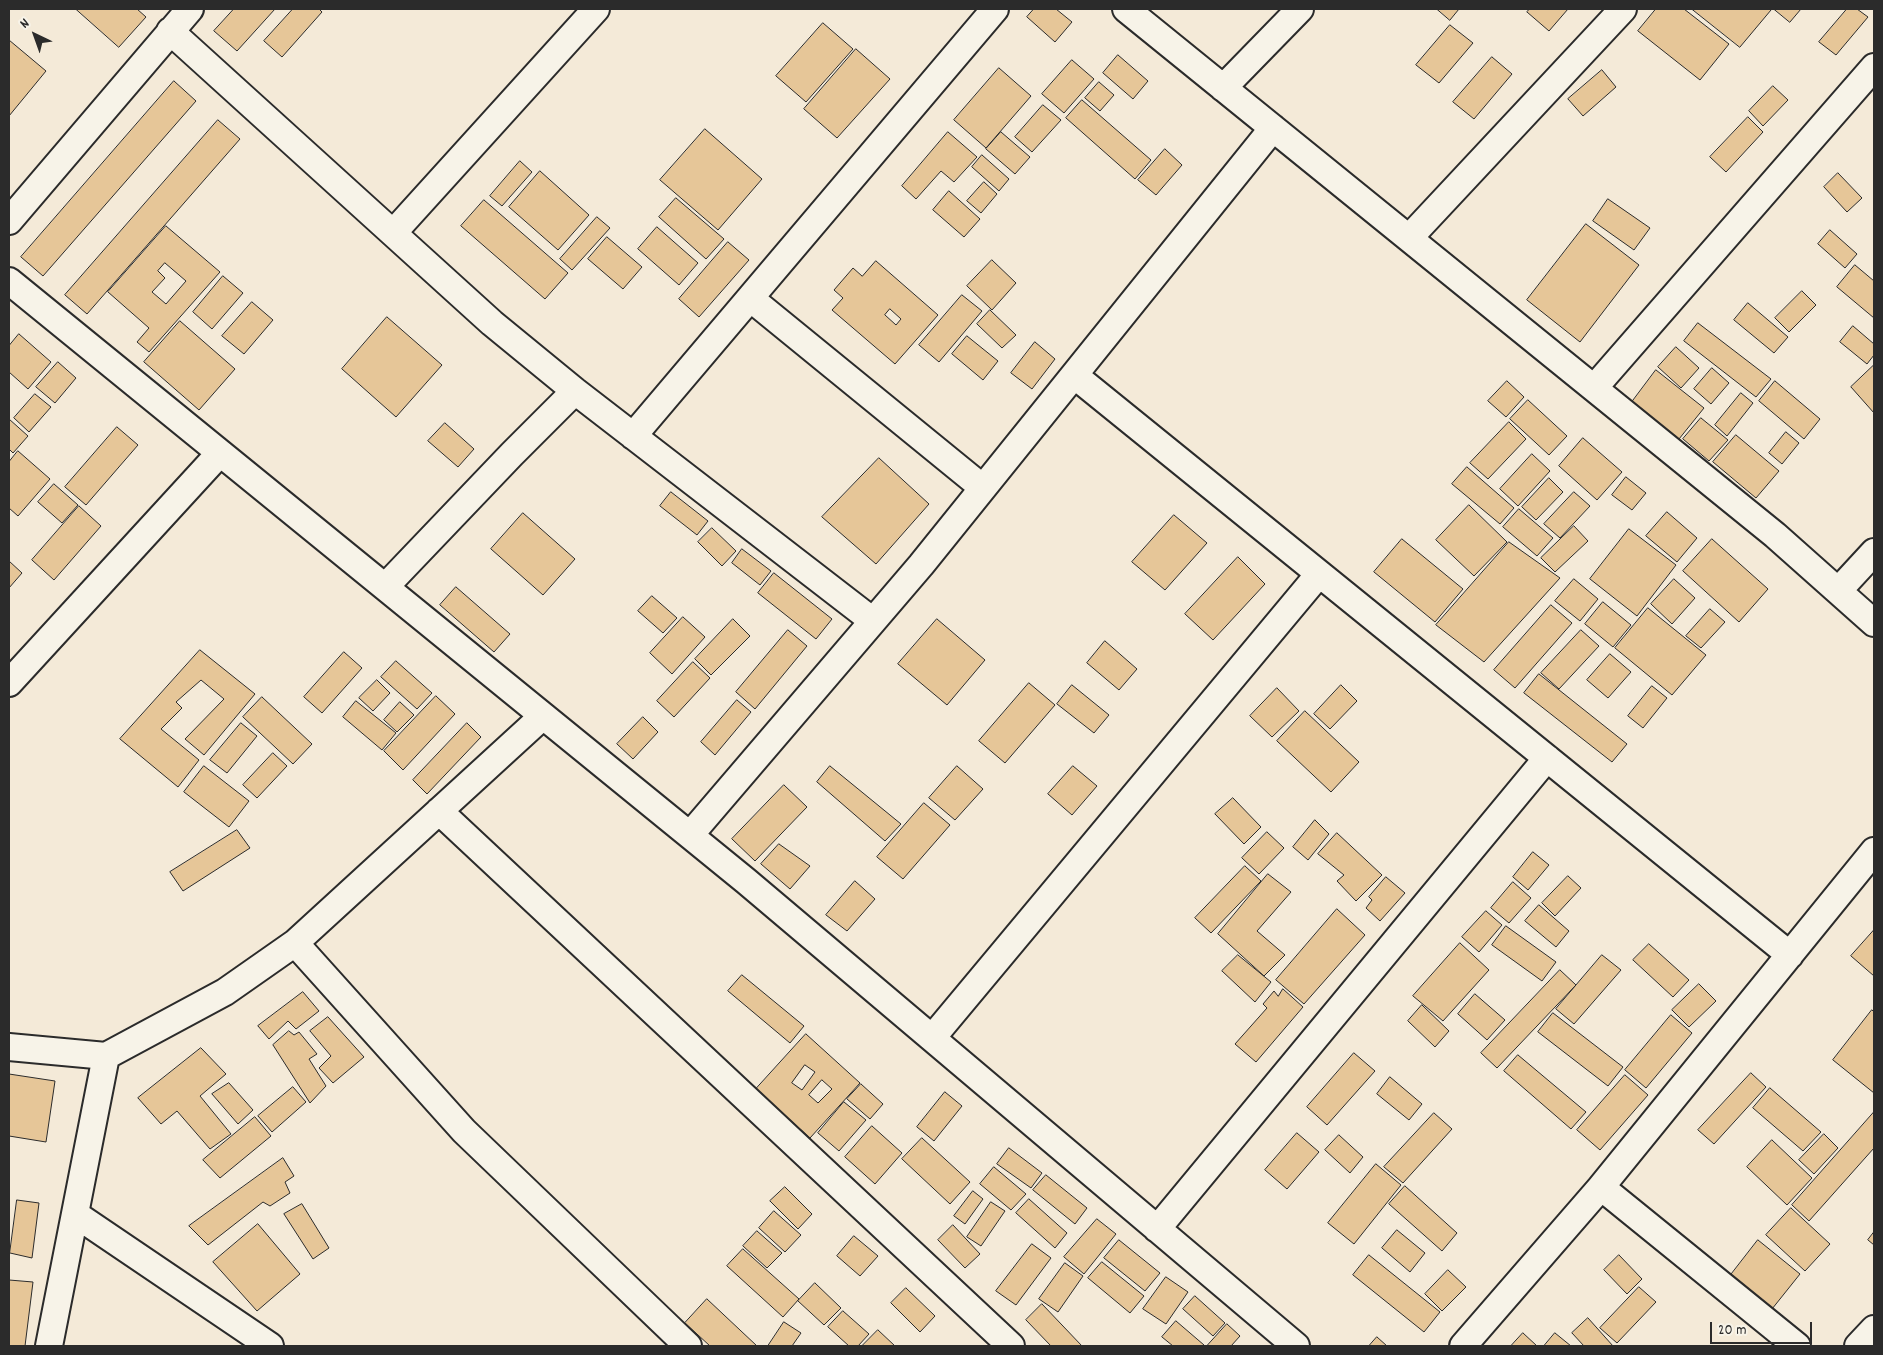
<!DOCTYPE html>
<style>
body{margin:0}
#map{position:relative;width:1883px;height:1355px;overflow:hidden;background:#f4ead8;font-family:Dekko,sans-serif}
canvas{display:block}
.frame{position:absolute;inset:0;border:10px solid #2b2b2b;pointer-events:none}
.north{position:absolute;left:10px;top:10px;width:50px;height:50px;-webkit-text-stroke:4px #f7f3e8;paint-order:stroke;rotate:318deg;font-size:14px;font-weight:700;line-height:20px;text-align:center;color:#2b2b2b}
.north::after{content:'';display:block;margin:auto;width:18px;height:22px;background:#2b2b2b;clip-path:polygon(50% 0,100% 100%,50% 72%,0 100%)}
.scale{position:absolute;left:1710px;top:1322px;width:102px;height:22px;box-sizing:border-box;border:2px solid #2b2b2b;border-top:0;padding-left:6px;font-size:15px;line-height:18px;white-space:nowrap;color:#2b2b2b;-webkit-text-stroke:4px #f7f3e8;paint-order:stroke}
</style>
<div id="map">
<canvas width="1883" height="1355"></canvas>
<div class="frame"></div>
<div class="north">N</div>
<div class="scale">20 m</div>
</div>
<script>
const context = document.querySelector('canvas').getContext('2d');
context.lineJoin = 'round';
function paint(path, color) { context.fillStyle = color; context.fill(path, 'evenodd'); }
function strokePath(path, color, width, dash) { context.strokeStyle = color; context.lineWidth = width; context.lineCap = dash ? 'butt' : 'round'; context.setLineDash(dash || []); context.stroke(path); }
const building = new Path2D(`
 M76,9H137L146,17L119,47Z
 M234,9H275L237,51L214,31Z
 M293,9H319L322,12L282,57L264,41Z
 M1034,9H1056L1072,22L1055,42L1027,17Z
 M1437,9H1459L1450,20Z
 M1530,9H1568L1549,31L1527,12Z
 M1656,9H1684L1729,44L1700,80L1638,31Z
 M1692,9H1770L1771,10L1740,47Z
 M1774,9H1801L1790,22Z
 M1847,9H1857L1868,17L1836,55L1819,42Z
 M823,23L853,49L806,102L776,76Z
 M1450,25L1473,43L1439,83L1416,65Z
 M9,40L46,71L9,116Z
 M856,49L890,79L837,138L804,109Z
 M1118,55L1148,81L1133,99L1103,73Z
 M1492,57L1512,74L1474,119L1453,102Z
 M1072,60L1094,79L1064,113L1042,94Z
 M999,68L1031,96L986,148L954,120Z
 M1602,70L1616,87L1583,116L1568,99Z
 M174,81L196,101L43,276L21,257Z
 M1099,82L1114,95L1100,111L1085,98Z
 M1773,86L1788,100L1763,126L1749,111Z
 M1082,100L1151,160L1135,179L1066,118Z
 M1043,105L1061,120L1032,152L1015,137Z
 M1748,117L1763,132L1726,172L1710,157Z
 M218,120L240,139L87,314L65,295Z
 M705,129L762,179L718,230L660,180Z
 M948,132L977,157L954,182L941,171L916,199L902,186Z
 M1001,132L1030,157L1015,174L986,149Z
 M1165,149L1182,165L1156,195L1138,180Z
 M982,155L1009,179L999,191L972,167Z
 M520,161L532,172L502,206L490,196Z
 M540,171L589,215L558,250L509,207Z
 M1838,173L1862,198L1847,212L1824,187Z
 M984,182L997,194L981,213L967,201Z
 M949,191L980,219L964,237L933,210Z
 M676,198L724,239L706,259L659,217Z
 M1608,199L1650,228L1634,250L1593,221Z
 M484,200L568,273L545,299L461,226Z
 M597,217L610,228L572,270L560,259Z
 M1586,224L1639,265L1580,342L1527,300Z
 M166,226L220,272L149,352L137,342L149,328L108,292ZM165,263L186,281L166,304L152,292L165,278L158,271Z
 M657,227L698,263L679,285L638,249Z
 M1830,230L1857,254L1845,268L1818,244Z
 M607,237L642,267L623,289L588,259Z
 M728,242L749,260L699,317L679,299Z
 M992,260L1016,283L992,310L967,286Z
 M876,261L938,315L895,364L832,310L843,298L834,290L853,268L862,276ZM890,309L901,319L896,325L885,315Z
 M1855,265L1874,281V318L1837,287Z
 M223,276L243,293L212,329L193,312Z
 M1802,291L1816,305L1789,332L1775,318Z
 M962,295L982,311L939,362L919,345Z
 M252,302L273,320L244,354L222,336Z
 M1748,303L1788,337L1774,353L1734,320Z
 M990,310L1016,335L1002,348L977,324Z
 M387,317L442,365L396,417L342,369Z
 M180,321L235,369L199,410L144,362Z
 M1698,323L1771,379L1756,397L1684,341Z
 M1853,326L1874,344V355L1867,364L1840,342Z
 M19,334L51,362L28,389L9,372V346Z
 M967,336L998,361L983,380L952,354Z
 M1035,342L1055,359L1032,389L1011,373Z
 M1676,347L1699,368L1681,388L1658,367Z
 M58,362L76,378L55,403L36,387Z
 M1874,365V413L1851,387Z
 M1712,368L1729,383L1711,404L1694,389Z
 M1656,370L1704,408L1679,439L1632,402Z
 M1507,381L1524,397L1506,417L1488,401Z
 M1775,381L1820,419L1804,439L1759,401Z
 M1741,393L1753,403L1727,436L1715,425Z
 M35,394L51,407L29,432L14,418Z
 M1528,400L1567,436L1549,455L1510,419Z
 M1701,418L1728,440L1709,461L1683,439Z
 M9,419L28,436L13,453L9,449Z
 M1509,422L1526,439L1488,479L1470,463Z
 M445,423L474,449L458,467L428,441Z
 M117,427L138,445L86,505L65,487Z
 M1786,432L1799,443L1782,464L1769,453Z
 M1736,435L1779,471L1756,498L1713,462Z
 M1583,438L1622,472L1597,500L1559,466Z
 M18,451L50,479L18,516L9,508V462Z
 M1532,454L1550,471L1518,506L1500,489Z
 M879,458L929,504L876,564L822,517Z
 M1467,467L1514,508L1500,524L1452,484Z
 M1626,477L1646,493L1632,510L1612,495Z
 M1549,478L1563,492L1536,520L1522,507Z
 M54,484L78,505L62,523L38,502Z
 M671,492L708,521L697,535L660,506Z
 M1574,492L1590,506L1560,538L1544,524Z
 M1469,505L1507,542L1474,576L1436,540Z
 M79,506L101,526L54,580L32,560Z
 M1519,509L1553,538L1537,556L1503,527Z
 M1667,512L1697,538L1677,562L1646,536Z
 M523,513L575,559L543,595L491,549Z
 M1174,515L1207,543L1165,590L1132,562Z
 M1574,526L1588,541L1555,572L1541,558Z
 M712,528L736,551L722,566L698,542Z
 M1629,529L1676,565L1637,616L1590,579Z
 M1402,539L1463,589L1435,622L1374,572Z
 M1712,539L1768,589L1739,622L1683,571Z
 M1509,542L1560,578L1484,662L1436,625Z
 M742,549L771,571L760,585L732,563Z
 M1238,557L1265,584L1213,640L1185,614Z
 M9,561L22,573L9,588Z
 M774,573L832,619L816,639L758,593Z
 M1574,579L1598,599L1580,621L1555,601Z
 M1674,579L1695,598L1672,624L1651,604Z
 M456,587L510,634L494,652L440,605Z
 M652,596L677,618L663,633L638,611Z
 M1603,602L1631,625L1613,647L1585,624Z
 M1551,605L1572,623L1515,688L1494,670Z
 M1648,608L1706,655L1672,695L1615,648Z
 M1710,609L1725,622L1701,648L1686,636Z
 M683,617L705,637L672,674L650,653Z
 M733,619L750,636L711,675L695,659Z
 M937,619L985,660L947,705L898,664Z
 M788,630L807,646L755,709L736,692Z
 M1581,630L1599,646L1559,689L1541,673Z
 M1105,641L1137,669L1119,690L1087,663Z
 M200,650L255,694L204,755L185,739L224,699L201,680L176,702L182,708L161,729L199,760L178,787L120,739Z
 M344,652L362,668L322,713L304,697Z
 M1610,654L1631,672L1608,698L1587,680Z
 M396,661L432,693L417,709L381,677Z
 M693,662L710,678L674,717L657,701Z
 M1539,674L1627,744L1612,762L1524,693Z
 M377,680L390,693L373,711L359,698Z
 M1029,683L1055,705L1005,763L979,741Z
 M1072,685L1109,715L1094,733L1057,704Z
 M1341,685L1357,701L1330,729L1314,714Z
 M1652,686L1667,698L1643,728L1628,716Z
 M1277,688L1299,711L1272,737L1250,716Z
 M436,696L455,714L403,770L384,751Z
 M262,697L312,744L293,764L243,717Z
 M737,700L751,712L715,755L701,742Z
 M356,701L396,733L382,750L343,717Z
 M400,702L414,715L397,732L384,720Z
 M1305,711L1359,762L1331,792L1277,741Z
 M643,717L658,732L633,759L617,744Z
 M241,723L257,736L227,773L210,760Z
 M467,723L481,737L427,794L413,780Z
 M273,753L287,766L257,798L243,785Z
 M204,766L249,801L229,827L184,792Z
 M830,766L901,824L885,841L817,782Z
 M957,766L983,789L955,820L929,798Z
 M1073,766L1097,786L1072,815L1048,794Z
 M784,785L807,807L755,861L732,839Z
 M1233,798L1261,827L1244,844L1215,814Z
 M924,803L950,825L903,879L877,857Z
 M1315,820L1329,834L1308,860L1293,847Z
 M237,830L250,848L183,891L170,872Z
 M1267,832L1284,848L1259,874L1242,858Z
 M1337,833L1382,875L1356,901L1337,881L1344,875L1318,854Z
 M779,844L810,866L790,889L761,864Z
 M1533,852L1549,865L1528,890L1513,877Z
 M1245,866L1261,881L1211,933L1195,918Z
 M1268,874L1291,892L1257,931L1285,955L1264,976L1218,934Z
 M1568,876L1581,888L1555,916L1542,903Z
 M1386,877L1405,893L1380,921L1366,908L1372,900L1369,897Z
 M855,881L875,899L847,931L826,915Z
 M1513,882L1531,898L1509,923L1491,908Z
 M1539,905L1569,931L1556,947L1525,921Z
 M1337,909L1365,935L1304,1004L1276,980Z
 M1486,911L1502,925L1479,952L1462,937Z
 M1506,926L1556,962L1542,981L1492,945Z
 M1874,930V976L1851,956Z
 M1460,943L1489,970L1443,1021L1413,996Z
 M1649,944L1689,980L1673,997L1633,960Z
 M1238,955L1271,982L1255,1002L1222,971Z
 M1602,955L1621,970L1574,1024L1556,1009Z
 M1560,970L1576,985L1497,1068L1481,1053Z
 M742,975L804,1026L790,1043L728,991Z
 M1699,984L1716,1001L1689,1027L1672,1010Z
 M1283,989L1303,1007L1256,1062L1235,1044L1267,1008L1263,1004L1274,991L1278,996Z
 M303,992L319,1011L296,1029L288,1021L269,1039L258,1026Z
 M1475,994L1505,1020L1487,1040L1458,1014Z
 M1422,1005L1449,1031L1435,1047L1408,1021Z
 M1872,1010L1874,1012V1093L1833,1060Z
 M1553,1013L1623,1067L1608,1086L1538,1032Z
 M1671,1015L1692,1033L1646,1088L1625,1070Z
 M328,1017L364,1057L333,1083L319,1068L331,1056L310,1031Z
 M289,1031L294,1035L299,1032L317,1054L309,1059L326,1086L310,1103L273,1045Z
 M806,1034L860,1083L810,1138L756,1089ZM805,1065L815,1072L802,1090L792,1083ZM822,1080L832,1089L818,1103L809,1095Z
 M201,1048L226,1074L200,1096L231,1134L210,1149L177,1111L161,1124L138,1098Z
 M1354,1053L1375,1071L1327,1125L1307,1107Z
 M1518,1055L1586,1112L1571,1129L1504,1071Z
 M1751,1073L1766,1087L1714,1144L1698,1130Z
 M9,1074L55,1081L46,1142L9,1136Z
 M1625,1075L1648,1095L1600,1150L1577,1130Z
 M1390,1077L1422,1104L1409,1120L1377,1094Z
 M229,1083L253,1110L238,1124L212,1094Z
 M861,1084L883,1104L870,1119L847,1099Z
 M293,1087L306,1102L272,1132L258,1116Z
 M1770,1088L1821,1132L1803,1151L1753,1108Z
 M945,1092L962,1106L934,1141L917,1127Z
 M844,1102L866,1120L839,1151L818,1133Z
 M1874,1112V1148L1809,1221L1792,1205Z
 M1434,1113L1452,1129L1403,1183L1384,1167Z
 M255,1117L271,1136L220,1178L203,1160Z
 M872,1126L902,1153L875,1184L845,1157Z
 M1297,1133L1319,1152L1287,1189L1265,1170Z
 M1824,1134L1838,1148L1814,1174L1799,1160Z
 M1339,1135L1363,1157L1350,1173L1325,1150Z
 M922,1138L970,1182L950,1204L902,1159Z
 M1772,1140L1812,1178L1787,1205L1747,1167Z
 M1009,1148L1042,1173L1031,1188L997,1164Z
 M283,1158L294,1176L285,1182L290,1193L270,1206L263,1202L208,1245L189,1226Z
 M1376,1164L1401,1185L1354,1244L1328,1223Z
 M994,1167L1026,1194L1011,1210L980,1184Z
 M1046,1175L1087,1208L1075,1224L1033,1190Z
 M1405,1186L1457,1233L1442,1251L1389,1204Z
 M785,1187L812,1214L798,1229L770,1201Z
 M973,1191L983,1199L965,1224L954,1216Z
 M1029,1199L1067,1233L1055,1248L1016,1213Z
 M17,1200L39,1203L32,1258L10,1253Z
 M991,1202L1005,1211L981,1246L967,1237Z
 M302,1204L329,1248L313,1259L284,1214Z
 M1791,1208L1830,1244L1805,1271L1766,1235Z
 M774,1211L801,1235L785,1252L759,1228Z
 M1097,1219L1116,1234L1084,1274L1064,1257Z
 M258,1224L300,1274L257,1311L213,1262Z
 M953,1225L980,1254L965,1268L938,1240Z
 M1397,1230L1425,1253L1410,1272L1382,1248Z
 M757,1231L782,1253L767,1268L743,1246Z
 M1874,1232V1245L1868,1240Z
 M854,1236L878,1256L860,1276L837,1256Z
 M1119,1240L1160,1273L1145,1291L1104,1258Z
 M1758,1240L1800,1274L1772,1309L1730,1276Z
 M1032,1244L1051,1258L1016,1305L996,1291Z
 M743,1249L799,1299L783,1317L727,1266Z
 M1369,1255L1440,1312L1424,1332L1353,1275Z
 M1619,1255L1642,1279L1627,1294L1604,1270Z
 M1102,1262L1144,1296L1130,1313L1088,1278Z
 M1065,1263L1083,1276L1058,1312L1039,1299Z
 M1448,1270L1466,1287L1442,1311L1425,1294Z
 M1166,1277L1188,1292L1166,1324L1143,1309Z
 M9,1280L33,1282L25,1346H9Z
 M815,1283L841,1308L824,1325L798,1301Z
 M1639,1287L1656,1302L1617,1343L1600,1328Z
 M906,1288L935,1316L920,1332L891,1303Z
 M1195,1296L1225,1323L1213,1336L1183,1309Z
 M707,1299L757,1346H710L685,1323Z
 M1042,1304L1082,1346H1051L1026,1320Z
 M843,1311L869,1334L858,1346H849L828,1327Z
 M1588,1318L1613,1346H1584L1572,1333Z
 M1176,1321L1204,1345L1203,1346H1173L1162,1337Z
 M784,1322L801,1333L792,1346H768Z
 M1227,1324L1240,1336L1231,1346H1207Z
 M878,1330L895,1346H862Z
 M1523,1333L1537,1346H1511Z
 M1555,1333L1571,1346H1544Z
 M1377,1337L1387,1346H1369Z`);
const minor = new Path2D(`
 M1126,9L1775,535L1874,623
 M170,31L492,323L575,391L873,621
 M1223,88L1300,9
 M9,221L190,9
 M393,233L596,9
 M1409,238L1623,9
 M9,281L746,881L1296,1346
 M750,298L983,488
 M1074,375L1790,955
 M1594,388L1874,67
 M633,436L995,9
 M385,587L512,454L575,391
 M1838,591L1874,552
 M9,683L220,453
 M439,811L1011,1346
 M690,835L921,565L1273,128
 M295,943L543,716
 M932,1038L1319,574
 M9,1047L106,1056L225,992L295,943L464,1131L688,1346
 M1601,1187L1797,1346
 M75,1214L270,1346
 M1157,1229L1547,758
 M49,1346L106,1056
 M1463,1346L1601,1187L1874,851
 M1858,1346L1874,1329`);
paint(building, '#e6c698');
strokePath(building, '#2b2b2b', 1);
strokePath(minor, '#2b2b2b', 30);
strokePath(minor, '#f7f3e8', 26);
</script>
